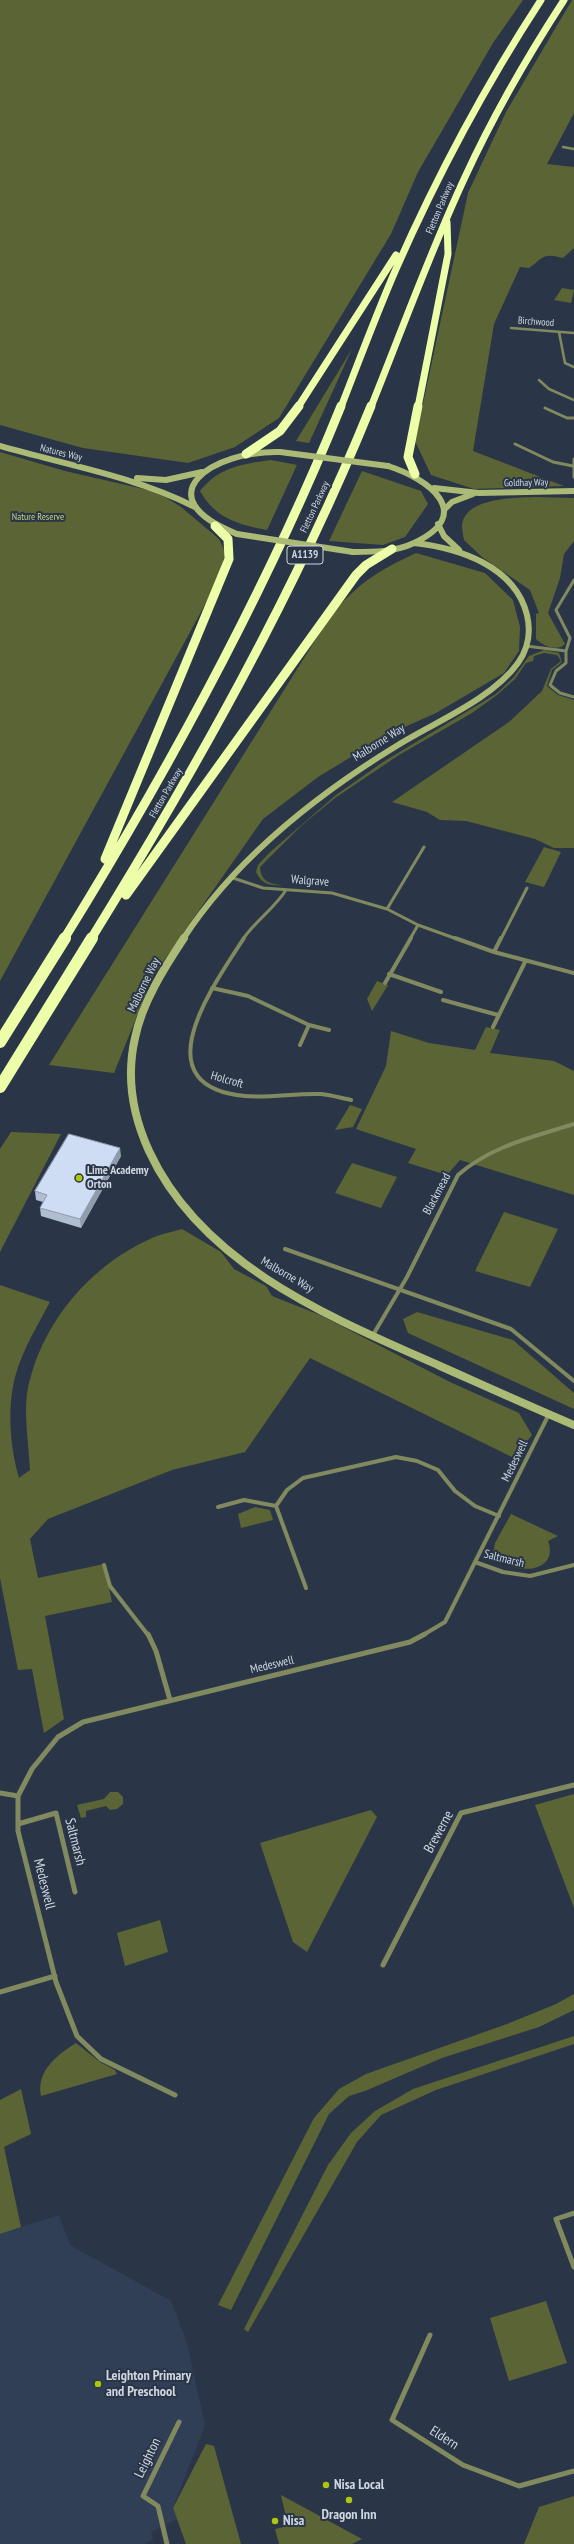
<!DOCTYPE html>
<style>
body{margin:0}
canvas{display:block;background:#2a3547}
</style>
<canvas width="574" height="2544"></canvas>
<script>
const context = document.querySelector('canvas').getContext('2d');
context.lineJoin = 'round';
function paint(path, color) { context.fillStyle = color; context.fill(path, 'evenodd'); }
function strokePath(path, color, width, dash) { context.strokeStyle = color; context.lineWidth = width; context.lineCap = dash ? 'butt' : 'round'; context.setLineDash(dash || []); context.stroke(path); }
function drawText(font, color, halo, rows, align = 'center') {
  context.font = font + ' "PT Sans Narrow",sans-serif'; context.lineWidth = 4; context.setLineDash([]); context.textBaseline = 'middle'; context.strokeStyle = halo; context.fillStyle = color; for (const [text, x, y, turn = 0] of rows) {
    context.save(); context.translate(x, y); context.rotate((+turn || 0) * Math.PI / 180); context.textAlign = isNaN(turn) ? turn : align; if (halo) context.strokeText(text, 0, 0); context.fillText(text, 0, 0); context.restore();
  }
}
const built = new Path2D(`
 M59,2215L70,2245L171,2301L187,2343L205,2425L173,2508L177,2519L151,2532L153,2540L145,2544H0V2234Z`);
const green = new Path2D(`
 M0,0H523L493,43L418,172L391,234L279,418L235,447L188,463L83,448L0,425Z
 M572,0H574V113L547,164L574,167V248L563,258C543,253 545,256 529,268L520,267L494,324L473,451L564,486L474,489L431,475L415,441L468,193L506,112Z
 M562,288L574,290L571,303L554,300Z
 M352,349L309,443L296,441Z
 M0,452L65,471L148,490L165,497L181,507L219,539L225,552L220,577L0,981Z
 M271,460L297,465L267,530C239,525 215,518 200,491C219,467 242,464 271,460Z
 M362,471L421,491L428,504L405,537L383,545L329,541Z
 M536,497L574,498V541L564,554L560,578L548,613L565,644C557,652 543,646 536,639V614L539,613L530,590L482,557L464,540C463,535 462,529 462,524C467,497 515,498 536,497Z
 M416,553L485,573L513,600L520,627L519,651L504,673L436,713L389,734L318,777L263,819L153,976L114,1073L49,1065L331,615C361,581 376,572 416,553Z
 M544,650L559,653L562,662L552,670L547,686L558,695L574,700V848H554L535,839L466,821L440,820L427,812L392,802L509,722L542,691L551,669L561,661L557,655L544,653L534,656L533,661L526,663L515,679L497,695L472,713L399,755L335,798L302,825L260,867C261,881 269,884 282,885C269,886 262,884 256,872L258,865L269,853L336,795L383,762L496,694L513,678L529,656Z
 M544,847L561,852L544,887L525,882Z
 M377,981L388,985L372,1011L367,999Z
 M486,1027L500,1030L490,1053L554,1061L574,1071V1195L460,1160L447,1175L408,1163L416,1149L356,1129L386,1066L391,1031L429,1043L475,1050Z
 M350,1105L362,1109L353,1127L335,1130Z
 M11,1132L61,1134L0,1252V1149Z
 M352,1163L397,1177L381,1208L335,1193Z
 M504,1212L558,1229L530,1287L475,1271Z
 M182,1229L221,1252L234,1269L266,1286L272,1296L320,1315L450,1382L519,1413L532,1435L514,1458L310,1358L245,1452L172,1470L48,1519L30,1539L38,1578L104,1564L112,1602L45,1616L64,1719L44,1733L32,1669L18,1670L0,1578V1285L50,1302C37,1326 22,1351 15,1377C7,1408 10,1447 19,1478L30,1470C29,1449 24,1414 27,1394C39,1326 88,1267 150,1239C160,1234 172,1232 182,1229Z
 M417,1312L513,1340L574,1393V1409L408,1333L403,1319Z
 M255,1507L270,1510L273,1520L241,1528L238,1514Z
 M511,1514L558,1536L548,1541C556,1562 538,1572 518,1568C509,1567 500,1560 493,1554L495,1543Z
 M110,1792H118L123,1797V1804L117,1809L110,1810L106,1806L86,1811V1817L81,1818L77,1805L104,1799Z
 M574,1794V1908L535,1805Z
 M371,1810L377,1817L307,1952L293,1942L260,1843Z
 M160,1920L168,1952L125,1966L117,1933Z
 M574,1994V2010L539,2027L442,2058L365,2091L349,2096L329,2114L231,2310L218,2305L314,2118L339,2089L366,2074L507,2024L556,2004Z
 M574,2036V2044L436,2090L381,2115L357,2142L248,2332L244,2329L328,2165L351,2133L375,2111L413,2089Z
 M76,2043L100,2062L115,2070L117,2074L41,2096C36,2071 57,2055 76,2043Z
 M21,2089L31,2134L4,2147L21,2227L0,2234V2100Z
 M546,2301L567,2363L509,2381L490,2318Z
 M206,2444L214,2446L241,2544H186L173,2508Z
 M281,2495L362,2539L352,2544H279L275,2529L288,2526Z
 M574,2496V2544H524L539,2507Z`);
const streetFar3 = new Path2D(`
 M563,147L574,149
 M511,328L574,333
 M559,332L565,363L574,367
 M539,380L549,389L574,400`);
const streetFar2 = new Path2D(`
 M545,408L567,418H574
 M515,444L553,462L573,466
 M574,459V477
 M574,580L556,610L570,638L566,651V663L556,671L550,685L560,693L574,697
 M526,646L566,651
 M230,877L263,888L332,893L387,909L418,925L457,939
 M387,909L424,847
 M243,939C256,920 274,909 286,890
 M410,939L418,925
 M501,939L527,888`);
const streetFar1 = new Path2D(`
 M244,938C213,986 140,1086 245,1096C270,1098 296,1093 321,1094C331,1095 341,1098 351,1100
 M455,938L494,952L574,973
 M494,952L501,938
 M389,974L441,992
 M385,983L411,938
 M212,988L248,996L309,1025L329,1030
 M443,1000L498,1015
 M493,1027L525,962
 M300,1045L309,1025
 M285,1249L511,1329L574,1381
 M373,1335L407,1277L458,1175C491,1146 533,1137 574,1124
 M218,1507L244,1500L276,1506
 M475,1562L503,1572L530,1576L574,1565
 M104,1565L110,1586L148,1635
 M306,1588L276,1506L287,1490L303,1478L396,1457L417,1461L438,1470L455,1491L475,1506L499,1516
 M423,1635L445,1622L549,1414`);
const street = new Path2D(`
 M148,1634L156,1651L170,1700
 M0,1793L18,1796
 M18,1824L56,1813L75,1892
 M383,1965L461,1813L574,1785
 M0,1992L55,1976
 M175,2095L101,2059L77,2036L56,1982L18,1831V1796L32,1769L58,1737L83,1722L410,1642L425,1634
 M574,2213L556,2219L574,2267
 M430,2335L392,2420L463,2465L519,2486L574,2471
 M167,2544L158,2506L143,2496L179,2422`);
const secondaryFar1 = new Path2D(`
 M0,446C66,465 133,476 195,507
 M137,478L166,480L202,472
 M434,488L479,493L574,491
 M444,510L452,502L473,494
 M438,524L444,536L459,550
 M237,534C142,496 214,450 280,452
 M353,552C373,552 395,552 414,543C476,514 429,479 388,466
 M183,939C236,858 316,795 398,745C435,722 492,699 518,663C528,649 531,632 527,615C515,566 459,548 414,543`);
const secondary = new Path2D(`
 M184,938C164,968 142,1003 135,1038C126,1077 133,1116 149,1151C202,1266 332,1318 440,1366C485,1386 529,1406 574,1425`);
const highwayFar2 = new Path2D(`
 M298,407L396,255
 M341,407C359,361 376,315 396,269C437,176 485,86 541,0
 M371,407C402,330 430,252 465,177C493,116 527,57 564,0
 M418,407L448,254L447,222`);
const highwayFar1 = new Path2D(`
 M246,454L280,431L299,406
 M415,474L408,457L418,406
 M105,859L229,559L228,539L215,526
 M126,895L356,575L366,565L392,549
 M64,939C169,769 266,592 341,406
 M91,939C197,767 295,593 371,406`);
const highway = new Path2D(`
 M0,1042L65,938
 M0,1087L92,938`);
const secondaryBridge = new Path2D(`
 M280,452L388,466
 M237,534L353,552`);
const wall = new Path2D(`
 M121,1156L81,1228L41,1216L40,1208L43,1202L36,1200L35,1191Z`);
const shadedWall = new Path2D(`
 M120,1148L121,1156L81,1228L80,1219Z`);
const building = new Path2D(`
 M69,1134L120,1148L80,1219L40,1208L47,1195L35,1191Z`);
const markers = [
 [79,1178,4,"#aec60b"],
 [98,2384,4,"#aec60b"],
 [326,2485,4,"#aec60b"],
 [349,2500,4,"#aec60b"],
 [275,2521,4,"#aec60b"]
];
const farStreetnames = [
 ["Fletton Parkway",440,208,-67],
 ["Birchwood",536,322,4],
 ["Natures Way",61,453,14],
 ["Goldhay Way",526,483,-1],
 ["Fletton Parkway",315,507,-65],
 ["Fletton Parkway",166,793,-60]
];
const farParknames = [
 ["Nature Reserve",38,517]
];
const shields = [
 [305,555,36]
];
const shieldNames = [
 ["A1139",305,555]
];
const streetNames = [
 ["Malborne Way",379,743,-32],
 ["Walgrave",310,881,4],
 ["Malborne Way",144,985,-64],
 ["Holcroft",227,1080,16],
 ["Blackmead",437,1194,-62],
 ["Malborne Way",287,1275,30],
 ["Medeswell",515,1461,-64],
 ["Saltmarsh",504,1559,14],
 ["Medeswell",272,1665,-13]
];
const poiNames = [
 ["Lime Academy",87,1171],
 ["Orton",87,1185]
];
const nearStreetnames = [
 ["Brewerne",439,1832,-61],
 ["Saltmarsh",75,1842,76],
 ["Medeswell",44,1884,76],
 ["Eldern",444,2438,32],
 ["Leighton",148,2458,-64]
];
const nearPoinames = [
 ["Leighton Primary",106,2376],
 ["and Preschool",106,2392],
 ["Nisa Local",334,2485],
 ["Dragon Inn",349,2515,"center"],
 ["Nisa",283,2521]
];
paint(built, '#303e56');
paint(green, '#5a6434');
strokePath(streetFar3, '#818a5f', 2.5);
strokePath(streetFar2, '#818a5f', 3);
strokePath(streetFar1, '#818a5f', 4);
strokePath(street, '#818a5f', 5);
strokePath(secondaryFar1, '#abba74', 6);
strokePath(secondary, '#abba74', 8);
strokePath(highwayFar2, '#ecfea8', 7);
strokePath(highwayFar1, '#ecfea8', 9);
strokePath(highway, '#ecfea8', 12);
strokePath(secondaryBridge, '#abba74', 6);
paint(wall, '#b1bed2');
paint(shadedWall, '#909bab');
paint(building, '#ceddf4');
strokePath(building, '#909bab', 1);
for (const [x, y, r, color] of markers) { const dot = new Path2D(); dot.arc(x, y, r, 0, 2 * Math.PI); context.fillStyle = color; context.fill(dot); strokePath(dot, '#2a3547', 1.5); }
drawText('10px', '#ced6e1', '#2a3547', farStreetnames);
drawText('10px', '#c3d381', '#2a3547', farParknames);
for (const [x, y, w] of shields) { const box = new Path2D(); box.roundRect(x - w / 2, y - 9, w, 18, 3); context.fillStyle = '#2a3547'; context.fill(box); strokePath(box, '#ced6e1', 1); }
drawText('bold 11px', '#ced6e1', null, shieldNames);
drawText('12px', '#ced6e1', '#2a3547', streetNames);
drawText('bold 12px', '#ced6e1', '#2a3547', poiNames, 'left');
drawText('14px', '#ced6e1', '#2a3547', nearStreetnames);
drawText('bold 14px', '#ced6e1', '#2a3547', nearPoinames, 'left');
</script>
